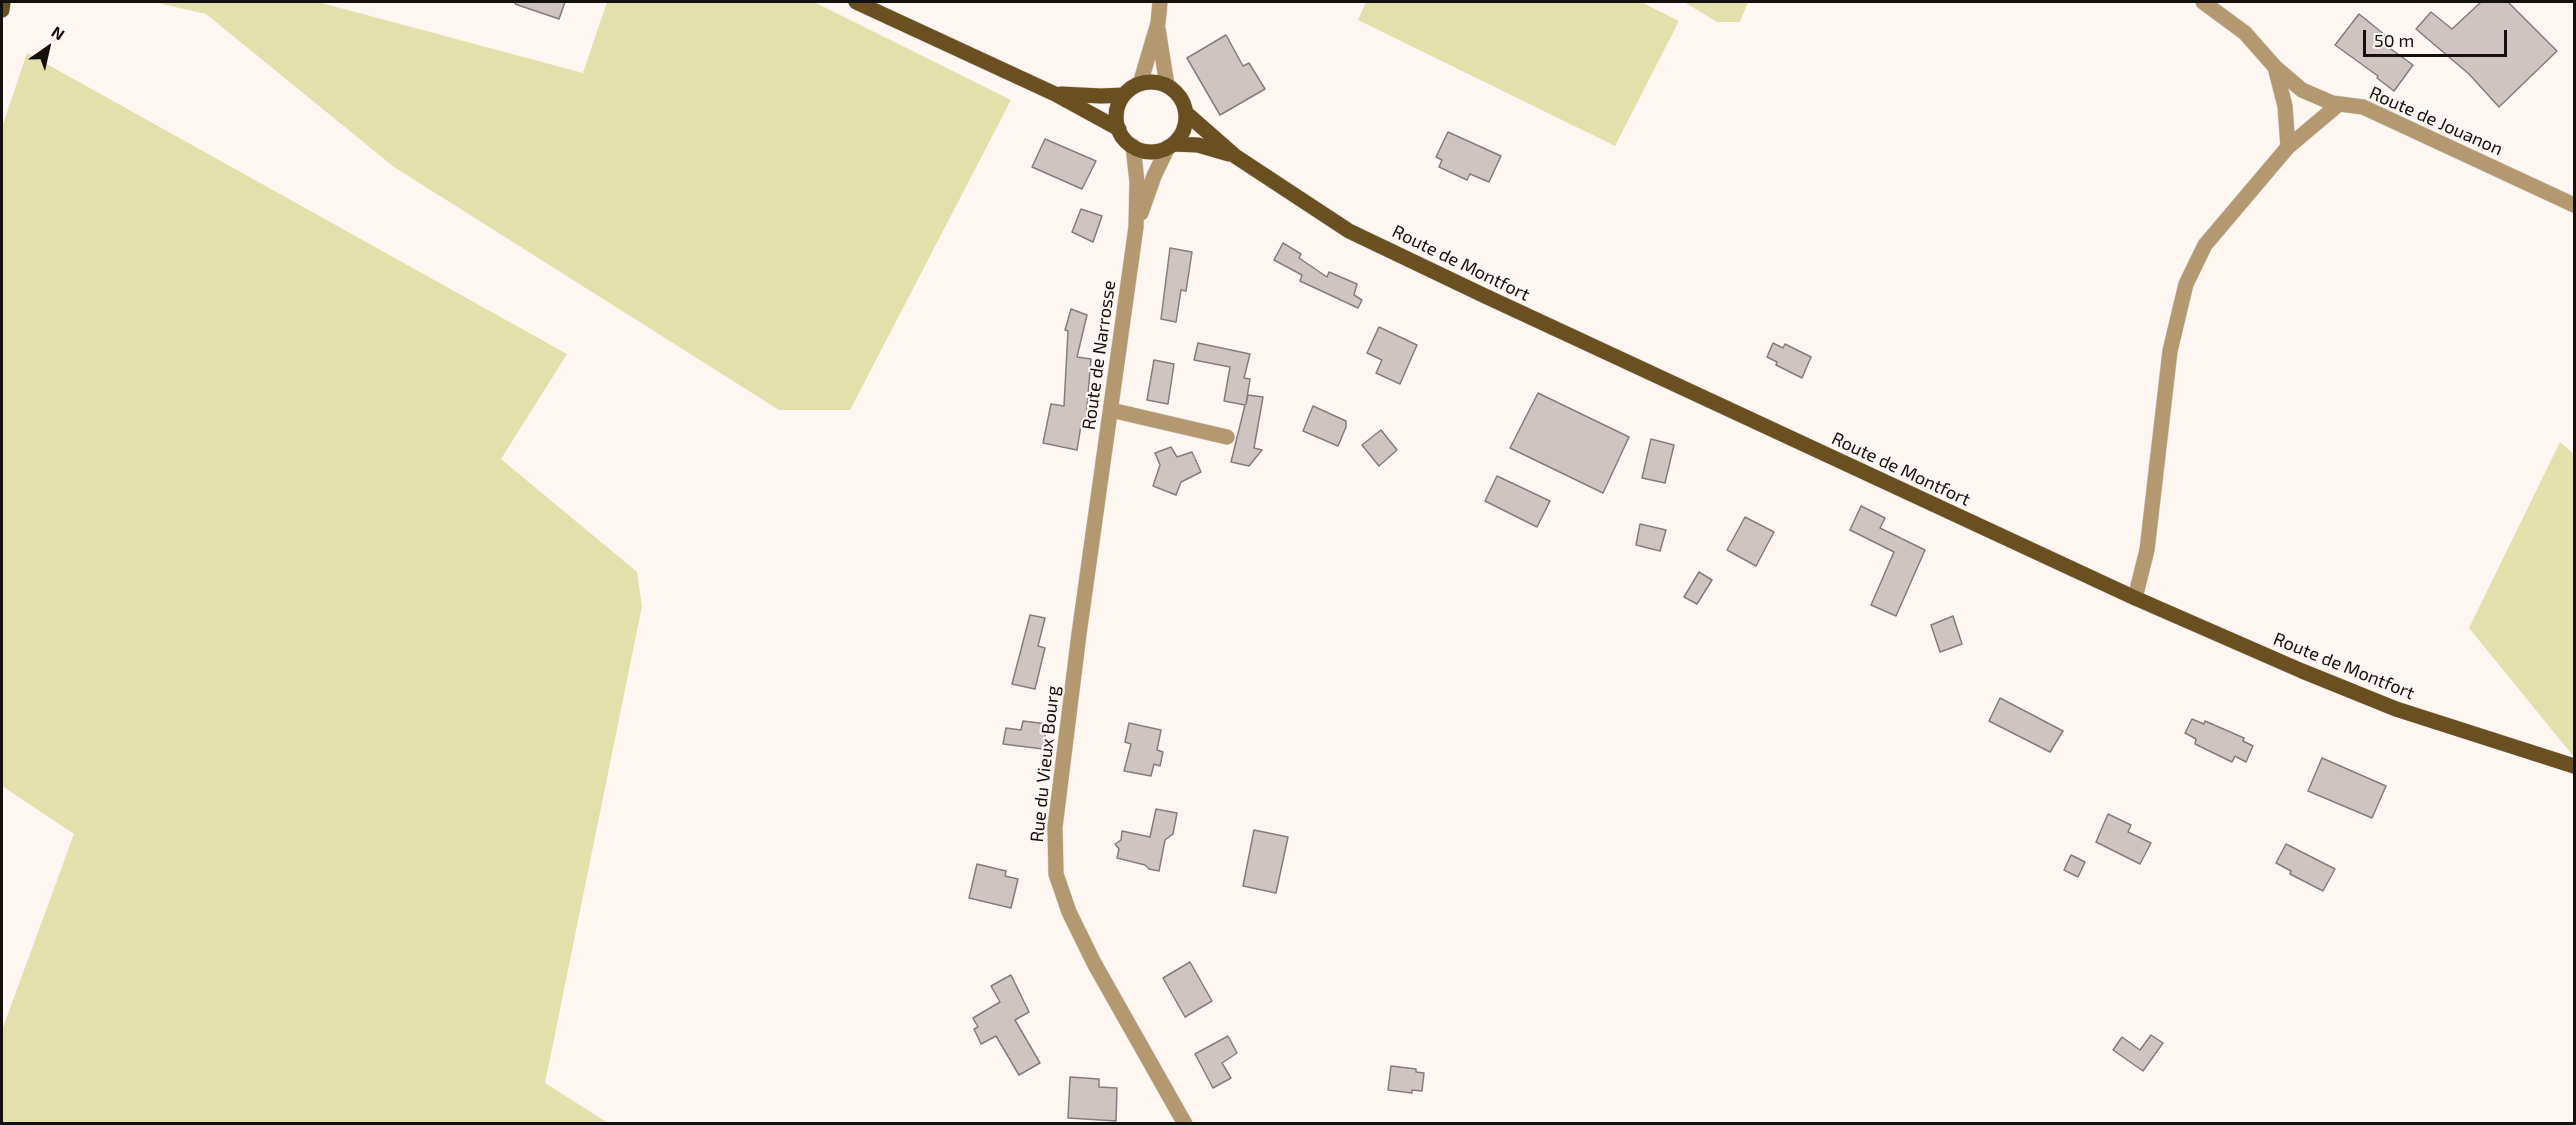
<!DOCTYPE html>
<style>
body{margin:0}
#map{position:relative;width:2576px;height:1125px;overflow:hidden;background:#fef6f1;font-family:"Exo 2",sans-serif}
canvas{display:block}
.frame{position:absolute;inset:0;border:3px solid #13100e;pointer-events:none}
.north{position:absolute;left:18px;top:18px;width:60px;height:60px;-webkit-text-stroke:4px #fef6f1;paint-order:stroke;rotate:34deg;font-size:16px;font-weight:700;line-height:24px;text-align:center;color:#13100e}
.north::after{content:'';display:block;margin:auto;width:21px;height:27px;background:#13100e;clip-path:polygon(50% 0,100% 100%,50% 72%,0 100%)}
.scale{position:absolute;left:2363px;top:30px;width:144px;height:27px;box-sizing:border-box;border:3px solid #13100e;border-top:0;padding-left:8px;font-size:18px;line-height:21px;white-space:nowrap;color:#13100e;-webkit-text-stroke:4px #fef6f1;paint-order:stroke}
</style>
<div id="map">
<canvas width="2576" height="1125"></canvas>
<div class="frame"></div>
<div class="north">N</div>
<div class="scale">50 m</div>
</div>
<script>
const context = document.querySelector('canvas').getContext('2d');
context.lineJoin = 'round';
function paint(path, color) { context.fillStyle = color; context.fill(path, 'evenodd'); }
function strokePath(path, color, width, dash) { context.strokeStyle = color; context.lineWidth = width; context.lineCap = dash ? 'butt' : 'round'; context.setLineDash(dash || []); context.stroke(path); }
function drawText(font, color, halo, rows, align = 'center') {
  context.font = font + ' "Exo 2",sans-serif'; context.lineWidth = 4.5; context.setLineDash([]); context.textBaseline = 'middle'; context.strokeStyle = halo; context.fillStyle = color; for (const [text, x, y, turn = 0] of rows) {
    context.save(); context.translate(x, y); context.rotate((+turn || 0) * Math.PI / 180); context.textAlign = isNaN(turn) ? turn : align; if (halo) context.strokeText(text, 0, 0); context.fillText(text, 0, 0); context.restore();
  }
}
const green = new Path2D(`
 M153,2H318L583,73L607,2H814L1011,100L850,410H779L394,167L206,14Z
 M1366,2H1641L1679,21L1615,146L1358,20Z
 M1684,2H1748L1740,22H1717Z
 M27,53L567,354L501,459L637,572L642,606L545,1083L608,1123H2V1030L74,834L2,786V127Z
 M2560,442L2574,454V757L2469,628Z`);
const building = new Path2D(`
 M516,2H565L559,19L515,4Z
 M2481,2H2508L2557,51L2499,107L2469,74L2416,29L2431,12L2452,29Z
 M2359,14L2385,35L2380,41L2413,65L2394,91L2377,78L2378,76L2335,45Z
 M1226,35L1243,66L1249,63L1265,89L1220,115L1187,58Z
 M1448,132L1501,156L1489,182L1470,174L1467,180L1439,167L1442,160L1436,157Z
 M1045,139L1096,161L1082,189L1032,167Z
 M1081,209L1102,216L1093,242L1072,232Z
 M1283,243L1301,254L1299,258L1327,277L1329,272L1357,284L1354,295L1362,300L1358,308L1300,281L1302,275L1274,260Z
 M1170,248L1192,252L1186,291L1181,290L1176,322L1161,319Z
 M1071,309L1087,315L1077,357L1091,359L1086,419H1082L1077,450L1043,443L1051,404L1064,406L1068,331L1065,330Z
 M1379,327L1417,345L1400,384L1376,373L1382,360L1367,353Z
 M1198,343L1250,354L1244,378L1250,379L1246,404L1248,395L1263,397L1254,448L1262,450L1249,466L1231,462L1245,405L1224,401L1230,367L1194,360Z
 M1773,343L1783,348L1785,344L1811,357L1802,378L1776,365L1777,362L1767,357Z
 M1154,360L1174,364L1168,404L1147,400Z
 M1538,393L1629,437L1603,493L1510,448Z
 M1313,406L1346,421V427L1338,446L1303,431Z
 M1381,430L1397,450L1379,466L1362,445Z
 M1651,439L1674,445L1665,483L1642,478Z
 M1171,447L1177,457L1192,452L1201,472L1181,482L1176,495L1153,486L1160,465L1155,453Z
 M1497,476L1550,501L1537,527L1485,501Z
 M1861,506L1885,518L1880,528L1925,550L1896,616L1871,605L1894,552L1850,530Z
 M1745,517L1774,532L1756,566L1727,550Z
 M1640,524L1666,530L1660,551L1636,545Z
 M1699,572L1712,580L1697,604L1684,597Z
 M1030,615L1045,618L1038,646L1045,648L1035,689L1012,684Z
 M1953,616L1962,644L1940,652L1931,625Z
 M2000,698L2063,731L2050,752L1989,721Z
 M2192,719L2204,724L2205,721L2244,738L2243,741L2253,746L2246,762L2235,756L2232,762L2195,744L2196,739L2185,733Z
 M1023,721L1047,724L1043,749L1003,744L1006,728L1021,730Z
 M1129,723L1161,730L1157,750L1163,752L1160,766L1154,764L1151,776L1124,771L1131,744L1125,742Z
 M2322,758L2386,786L2372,818L2308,791Z
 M1156,809L1177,813L1173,834L1165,840L1159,871L1149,869L1145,865L1117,858L1119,849L1115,844L1121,840L1122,831L1150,837Z
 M2108,814L2131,825L2128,832L2151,843L2140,864L2096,842Z
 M1254,830L1288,837L1276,893L1243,886Z
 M2286,844L2335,869L2323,891L2290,874L2291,871L2276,863Z
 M2071,855L2085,862L2078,877L2064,870Z
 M977,864L1006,871L1005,876L1018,879L1011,908L969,898Z
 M1190,962L1212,1001L1185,1017L1163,978Z
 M1011,975L1029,1012L1015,1020L1040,1063L1019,1075L996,1036L981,1044L974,1029L978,1027L973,1018L1000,1002L991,986Z
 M2151,1035L2163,1043L2143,1071L2113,1050L2122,1037L2140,1050Z
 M1228,1036L1237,1053L1222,1063L1231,1078L1213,1088L1195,1054Z
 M1391,1066L1416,1069V1072L1424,1073L1422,1091L1412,1090V1093L1388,1090Z
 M1070,1077L1099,1079V1087L1117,1088L1116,1121L1068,1118Z`);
const minor = new Path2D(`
 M2203,2L2245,33L2275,67L2302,90L2332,103L2363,107L2574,205
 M1158,29L1167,85
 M1140,84L1158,23L1160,2
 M1133,146L1137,182L1136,227L1079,634L1055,827L1056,874L1069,912L1094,963L1185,1124
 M2288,147L2339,104
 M1141,213L1154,176L1168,147
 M1111,410L1227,437
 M2135,598L2147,550L2170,351L2186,284L2205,245L2288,147L2285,106L2275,67`);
const major = new Path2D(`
 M856,2L1055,94L1119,129
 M2,10L3,2
 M1116 117a35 35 0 1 1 70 0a35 35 0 1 1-70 0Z
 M1061,94L1101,96L1124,95
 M1186,113L1235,156L1349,231L1485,296L2135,598L2302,671L2396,709L2574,766
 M1173,144L1198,145L1229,154`);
const streetNames = [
 ["Route de Jouanon",2436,121,24],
 ["Route de Montfort",1461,263,26],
 ["Route de Narrosse",1099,355,-82],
 ["Route de Montfort",1901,469,25],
 ["Route de Montfort",2344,666,22],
 ["Rue du Vieux Bourg",1045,764,-84]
];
paint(green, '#e4e0ac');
paint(building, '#d0c4c2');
strokePath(building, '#877c7a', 1.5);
strokePath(minor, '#d8d1cd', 16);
strokePath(major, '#d8d1cd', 16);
strokePath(minor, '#b49970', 15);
strokePath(major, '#6a4f21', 15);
drawText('18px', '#13100e', '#fef6f1', streetNames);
</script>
